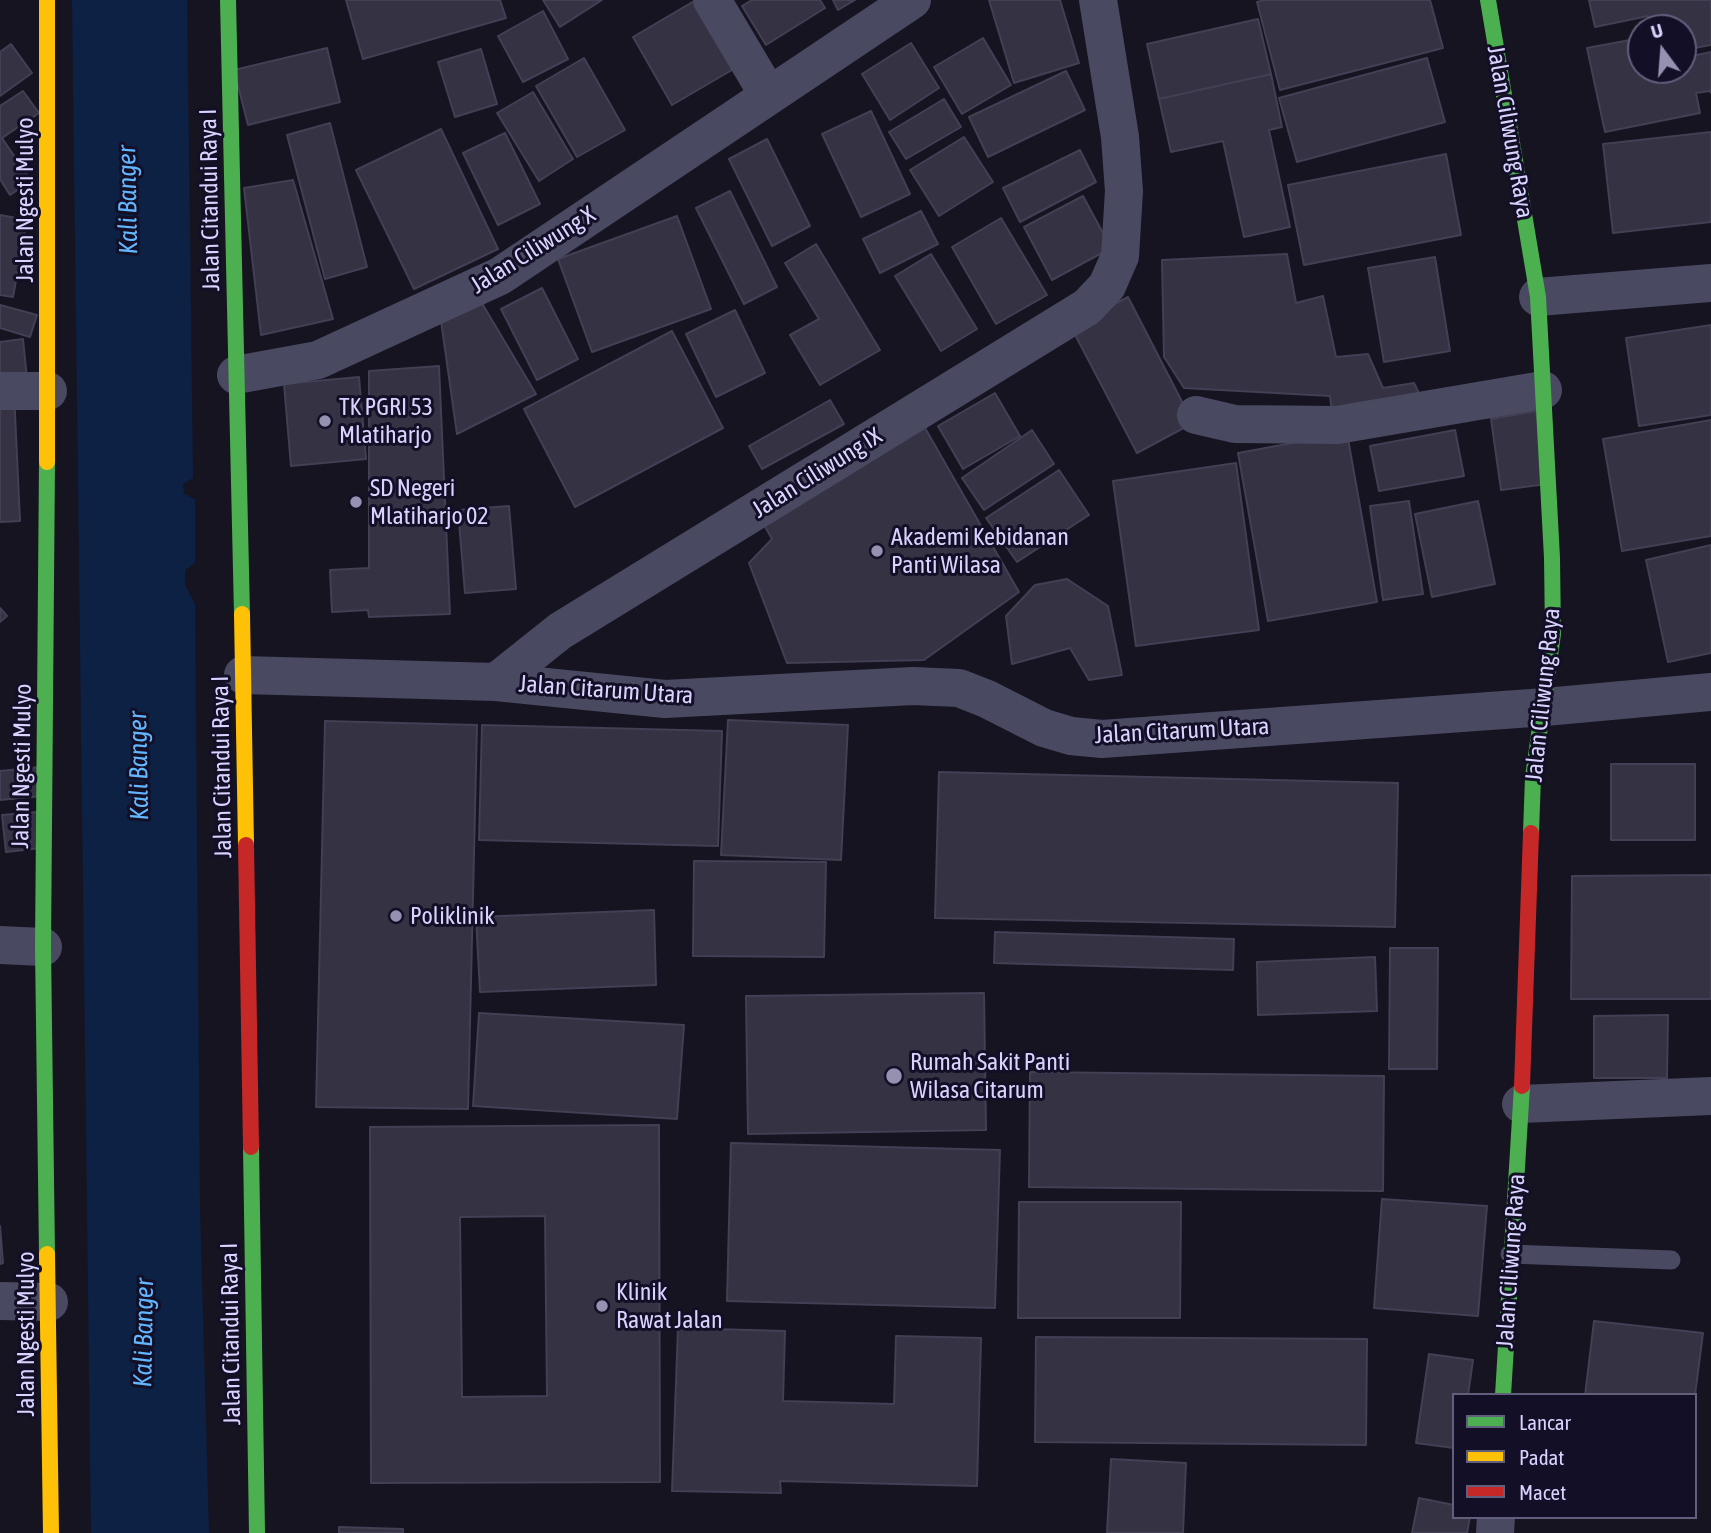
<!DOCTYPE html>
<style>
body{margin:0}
#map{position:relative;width:1711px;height:1533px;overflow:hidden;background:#161421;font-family:"Asap Condensed",sans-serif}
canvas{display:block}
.legend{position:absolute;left:1452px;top:1393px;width:245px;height:126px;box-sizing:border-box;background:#130f26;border:2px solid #625e7d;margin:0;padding:9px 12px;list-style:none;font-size:21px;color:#d9d4ff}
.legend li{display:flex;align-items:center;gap:14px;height:35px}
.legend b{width:35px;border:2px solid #625e7d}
.north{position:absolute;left:1627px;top:14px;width:70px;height:70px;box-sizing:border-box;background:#130f26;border:2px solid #625e7d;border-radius:50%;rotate:344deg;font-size:19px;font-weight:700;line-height:28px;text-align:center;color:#d9d4ff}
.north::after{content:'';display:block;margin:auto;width:24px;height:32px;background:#9591b1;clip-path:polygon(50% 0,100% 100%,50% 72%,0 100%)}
</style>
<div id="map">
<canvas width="1711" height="1533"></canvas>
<ul class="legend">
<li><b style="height:9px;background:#4caf50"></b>Lancar</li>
<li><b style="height:9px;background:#ffc107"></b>Padat</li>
<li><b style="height:9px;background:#c62828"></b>Macet</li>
</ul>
<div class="north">U</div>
</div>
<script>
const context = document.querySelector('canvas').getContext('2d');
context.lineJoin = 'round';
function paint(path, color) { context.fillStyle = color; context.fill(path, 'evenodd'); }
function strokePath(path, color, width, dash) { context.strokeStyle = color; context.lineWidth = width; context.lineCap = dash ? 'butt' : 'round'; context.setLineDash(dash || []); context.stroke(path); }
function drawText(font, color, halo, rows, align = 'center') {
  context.font = font + ' "Asap Condensed",sans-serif'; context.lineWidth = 6; context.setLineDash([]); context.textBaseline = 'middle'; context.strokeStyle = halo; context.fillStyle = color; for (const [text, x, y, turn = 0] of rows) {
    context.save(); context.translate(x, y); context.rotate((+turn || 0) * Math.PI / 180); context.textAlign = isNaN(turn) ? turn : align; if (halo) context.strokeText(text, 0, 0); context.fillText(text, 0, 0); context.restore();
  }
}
const water = new Path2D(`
 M72,0H187L193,478L183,484L184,494L195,499V563L185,570V585L195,604L200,1208L209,1533H91Z`);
const building = new Path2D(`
 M346,0H500L506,18L363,59Z
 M543,0H602L560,27Z
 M696,0L737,67L672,105L633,37Z
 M752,0H820L825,8L766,45L742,6Z
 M833,0H855L838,10Z
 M989,0H1060L1079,63L1014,83Z
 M1265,0H1430L1443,48L1280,90L1257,2Z
 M1589,0H1711V45L1683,50V28H1651L1648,16L1595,27Z
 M543,11L568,59L523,82L498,36Z
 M1258,19L1271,74L1159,99L1147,44Z
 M983,38L1011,85L962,114L934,67Z
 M1641,38V70H1683V58L1711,52V93L1710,91L1696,93L1700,113L1605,132L1587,48Z
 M911,43L939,88L890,120L862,74Z
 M11,44L32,73L0,96V52Z
 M327,48L340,102L248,125L234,70Z
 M481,49L497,104L455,117L438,62Z
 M584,58L625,130L577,157L536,86Z
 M1427,58L1445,122L1297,162L1279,98Z
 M1066,71L1085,110L988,157L969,117Z
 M1271,74L1282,127L1269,130L1290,227L1244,237L1223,141L1171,152L1159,99Z
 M23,91L39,113L2,138L31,181L10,195L0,179V106Z
 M533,92L573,159L539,181L497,113Z
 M944,99L961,127L906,159L889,132Z
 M871,111L910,194L861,217L822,134Z
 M330,123L367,267L325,279L287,135Z
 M441,129L498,249L414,289L356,170Z
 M1711,132V222L1613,233L1603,144Z
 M505,133L540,204L498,225L463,153Z
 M964,137L993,182L939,216L910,170Z
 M767,139L810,226L772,246L729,159Z
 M1080,150L1096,182L1020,222L1003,188Z
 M1446,154L1461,235L1304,265L1288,185Z
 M293,180L333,319L261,335L244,188Z
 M730,191L777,287L744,304L696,208Z
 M1083,196L1111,248L1052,280L1024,227Z
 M921,211L938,244L880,273L863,239Z
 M0,215L27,220L13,297L0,295Z
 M677,216L711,309L592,352L558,259Z
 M1001,218L1047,295L996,324L952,247Z
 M816,244L880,350L820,385L790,335L819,319L785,263Z
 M931,254L977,329L941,351L895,276Z
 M1287,254L1296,303L1323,296L1336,357L1368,354L1383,388L1414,383L1420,395L1332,414L1330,396L1184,388L1164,357L1162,260Z
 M1435,257L1450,351L1384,362L1368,268Z
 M542,288L578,359L537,380L501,309Z
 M1128,297L1193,423L1137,453L1071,327Z
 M480,300L536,394L457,434L441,321Z
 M0,305L37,315L30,337L0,328Z
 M735,310L765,373L716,397L686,334Z
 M1711,325V415L1639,426L1626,338Z
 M672,331L723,428L575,507L524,409Z
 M23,339L27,379L0,382V342Z
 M439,366L450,614L369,617L368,610L332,612L330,570L369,568V371Z
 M359,377L366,459L291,466L284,384Z
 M14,392L20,521L0,522V393Z
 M995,393L1020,436L963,469L938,426Z
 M830,400L844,424L762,469L749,446Z
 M1536,411L1547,484L1501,490L1491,419Z
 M1711,420V536L1622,551L1603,439Z
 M921,421L1019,592L924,660L787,663L749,563L772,539L758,514Z
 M1032,430L1054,464L984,510L962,478Z
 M1455,430L1464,476L1379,491L1370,446Z
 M1347,433L1377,602L1268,621L1238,453Z
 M1236,463L1259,630L1136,646L1113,481Z
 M1059,470L1089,515L1017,562L986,518Z
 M1409,501L1423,594L1383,600L1370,506Z
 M1478,501L1495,584L1432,597L1415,514Z
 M509,506L516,589L465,593L458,510Z
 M1711,545V653L1668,662L1646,560Z
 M1067,579L1108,606L1122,675L1089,680L1070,648L1012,664L1006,616L1035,585Z
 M0,608L7,616L0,622Z
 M728,720L848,725L841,860L721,855Z
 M325,721L477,725L468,1109L316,1107Z
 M482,725L722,731L718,846L479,840Z
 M1611,764H1695V840H1611Z
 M41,767L43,796L0,800V771Z
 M939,772L1398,783L1395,927L935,918Z
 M37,812L41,848L6,852L2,815Z
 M694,861L826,862L824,957L693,956Z
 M1711,875V999H1571L1572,876Z
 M654,910L656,985L480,992L476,917Z
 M995,932L1234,939L1233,970L994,963Z
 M1390,948H1438L1437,1069H1389Z
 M1375,957L1377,1011L1258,1015L1257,962Z
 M984,993L986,1130L748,1134L746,996Z
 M479,1013L684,1025L677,1119L473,1106Z
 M1668,1015L1667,1078H1594V1016Z
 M1030,1072L1384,1076L1383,1191L1029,1187Z
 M659,1125L660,1482L371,1483L370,1127ZM545,1216L547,1396L462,1397L460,1217Z
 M731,1143L1000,1150L995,1308L727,1301Z
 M1382,1199L1487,1206L1478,1316L1374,1308Z
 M1019,1202H1181L1180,1318H1018Z
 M0,1226L3,1263L0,1264Z
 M1594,1321L1703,1333L1695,1395H1585Z
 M678,1328L785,1331L783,1401L894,1404L896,1336L981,1338L977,1486L780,1481L781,1493L672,1491Z
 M1036,1337L1367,1339L1366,1445L1035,1442Z
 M1429,1354L1473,1360L1468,1395H1454V1448L1416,1443Z
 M1111,1459L1186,1463L1183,1533H1107Z
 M1419,1498L1454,1505V1517H1470L1467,1533H1412Z
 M339,1527L403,1529V1533H339Z`);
const lane = new Path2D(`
 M1510,1254L1671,1260`);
const street = new Path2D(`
 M712,0L769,96
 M1538,297L1711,283
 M236,375L318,360L500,276L912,0
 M0,391H48
 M1196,415L1235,424L1337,425L1543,390
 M243,675L496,682L560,631L1087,307L1107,286L1120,256L1124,191L1120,137L1098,0
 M496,682L665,699L913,686L959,688L987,699L1044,728L1071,736L1102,739L1545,707L1711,692
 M0,945L43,947
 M1521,1104L1711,1096
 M0,1301L49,1302
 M1495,1533L1496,1517`);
const fast = new Path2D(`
 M228,0L242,614
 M1488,0L1538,297L1552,558L1553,634L1533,777L1531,833
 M251,1147L257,1533
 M47,1254L43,947L47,462
 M1503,1395L1522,1086`);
const slow = new Path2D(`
 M47,0V462
 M242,614L246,845
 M47,1254L51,1533`);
const jam = new Path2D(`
 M246,845L251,1147
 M1522,1086L1531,833`);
const markers = [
 [325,421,7,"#9591b1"],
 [356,502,7,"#9591b1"],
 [877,551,7,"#9591b1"],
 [396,916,7,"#9591b1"],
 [894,1076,9,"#9591b1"],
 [602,1306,7,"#9591b1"]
];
const streetNames = [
 ["Jalan Ciliwung Raya",1510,132,80],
 ["Jalan Ngesti Mulyo",25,200,-90],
 ["Jalan Citandui Raya I",210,200,-91],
 ["Jalan Ciliwung X",533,250,-32],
 ["Jalan Ciliwung IX",817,473,-32],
 ["Jalan Citarum Utara",606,690,4],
 ["Jalan Ciliwung Raya",1543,695,-84],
 ["Jalan Citarum Utara",1182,731,-3],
 ["Jalan Ngesti Mulyo",22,766,-89],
 ["Jalan Citandui Raya I",222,767,-91],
 ["Jalan Ciliwung Raya",1511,1261,-86],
 ["Jalan Ngesti Mulyo",26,1334,-90],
 ["Jalan Citandui Raya I",231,1334,-91]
];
const poiNames = [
 ["TK PGRI 53",339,407],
 ["Mlatiharjo",339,435],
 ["SD Negeri",370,488],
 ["Mlatiharjo 02",370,516],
 ["Akademi Kebidanan",891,537],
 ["Panti Wilasa",891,565],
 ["Poliklinik",410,916],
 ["Rumah Sakit Panti",910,1062],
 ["Wilasa Citarum",910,1090],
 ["Klinik",616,1292],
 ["Rawat Jalan",616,1320]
];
const waterNames = [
 ["Kali Banger",128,200,-91],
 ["Kali Banger",139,766,-91],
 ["Kali Banger",144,1333,-89]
];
paint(water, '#0d2144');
paint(building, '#343243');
strokePath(building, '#433f54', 2);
strokePath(lane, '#4a4962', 19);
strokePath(street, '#4a4962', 38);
strokePath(fast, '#4caf50', 16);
strokePath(slow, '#ffc107', 16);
strokePath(jam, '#c62828', 16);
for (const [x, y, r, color] of markers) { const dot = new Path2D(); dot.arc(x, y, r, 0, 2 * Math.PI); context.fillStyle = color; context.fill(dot); strokePath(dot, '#130f26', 2.5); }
drawText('24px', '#d9d4ff', '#130f26', streetNames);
drawText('24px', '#d9d4ff', '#130f26', poiNames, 'left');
drawText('italic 26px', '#62b6ff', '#130f26', waterNames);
</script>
